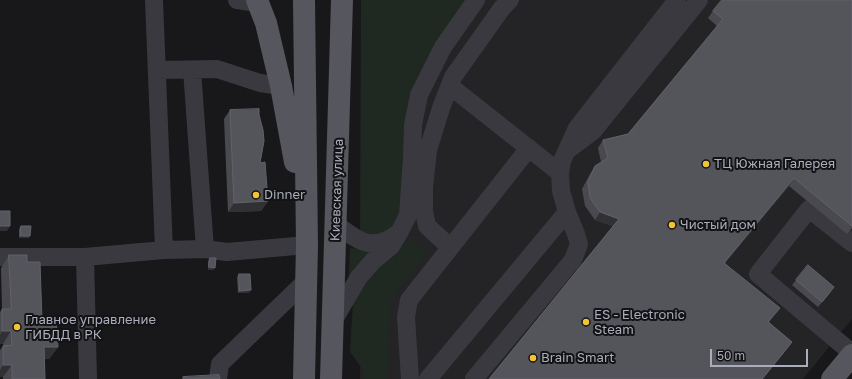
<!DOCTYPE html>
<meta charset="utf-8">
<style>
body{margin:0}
#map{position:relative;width:852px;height:379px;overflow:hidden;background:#18181a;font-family:"Golos Text",sans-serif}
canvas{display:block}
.scale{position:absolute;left:710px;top:349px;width:98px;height:18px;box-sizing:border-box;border:2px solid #aaadba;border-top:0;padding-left:5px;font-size:12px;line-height:14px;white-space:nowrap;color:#aaadba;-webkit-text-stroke:3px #131315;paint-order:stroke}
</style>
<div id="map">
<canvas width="852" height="379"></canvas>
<div class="scale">50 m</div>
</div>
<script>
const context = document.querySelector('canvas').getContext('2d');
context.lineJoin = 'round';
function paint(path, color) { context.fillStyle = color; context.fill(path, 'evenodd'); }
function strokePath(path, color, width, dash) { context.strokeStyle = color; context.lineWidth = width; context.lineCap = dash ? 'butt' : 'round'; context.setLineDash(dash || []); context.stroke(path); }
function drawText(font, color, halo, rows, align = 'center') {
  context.font = font + ' "Golos Text",sans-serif'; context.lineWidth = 4; context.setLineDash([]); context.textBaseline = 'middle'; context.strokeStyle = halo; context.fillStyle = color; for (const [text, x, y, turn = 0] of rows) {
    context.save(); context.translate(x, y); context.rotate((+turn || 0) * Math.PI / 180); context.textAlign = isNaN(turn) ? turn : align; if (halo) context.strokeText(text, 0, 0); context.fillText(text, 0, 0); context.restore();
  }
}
const built = new Path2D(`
 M456,0H852V319L803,379H360L367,119Z`);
const green = new Path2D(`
 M361,0H472L438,46L404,213L386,237L360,235Z
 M410,239L427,253L390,301L388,379H364V371L350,352L353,303L370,270Z
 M350,248L380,250L348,291Z`);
const minor = new Path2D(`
 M154,0L164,250
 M237,0L258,3
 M157,70L217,69L260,83L281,86
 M192,70L205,249
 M450,86L560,173
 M569,149L593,131L699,0
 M336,224C357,240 372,253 397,234
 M852,243L809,209L758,274L852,353
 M450,247L427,226L424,211V187L428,150L441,108L453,77L502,8L510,0
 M0,257H85L164,250L205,249L227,252L307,245
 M85,257L88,379
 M332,323L359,277L373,261L391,246L399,233L408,215L412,157L413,125L419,95L443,47L476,0
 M218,379L220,364L306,281
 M410,379L406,317L409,300L529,148
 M428,379L567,212
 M474,379L573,260L579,244L576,234L567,212L561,191L560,173L562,161L577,128L677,0`);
const major = new Path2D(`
 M257,0L266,23L281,86L295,162
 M304,0L307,245L304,379
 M331,379L342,0
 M832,379L852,355`);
const wall = new Path2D(`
 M852,0V228L847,234L789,186L725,263L774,315L769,322L792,342L787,349L763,379H489L613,226L595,220L585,206L582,189L590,174L595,166L601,162L598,148L603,140L628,134L717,26L708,18L713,11Z
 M230,110L260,163L268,201L261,211L228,212L224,119Z
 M21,226L30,236L28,238H19V229Z
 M9,255L27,262L42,321L58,347L49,359H44L45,379H3V377H0V350L3,346V344H0V312L2,309L1,268Z
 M210,258L213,270H208V261Z
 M239,274L249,293H238L237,277Z
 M796,280L831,292L818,307L792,285Z`);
const shadedWall = new Path2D(`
 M794,178L789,186L719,270L724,263Z
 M268,201L261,211L228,212L234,203Z
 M600,212L619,219L613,226L595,220Z
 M0,226H10L7,231H0Z
 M21,236H30L28,238H19Z
 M209,267L215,268L213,270H208Z
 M834,287L831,292L818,307Z
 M251,290L249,293H238L240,291Z
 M2,331H11L3,344H0V335Z
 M792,342L787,349L763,379H762Z
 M44,347H58L49,359L35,360Z
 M3,365H12L3,377H0V370Z`);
const building = new Path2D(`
 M722,0H852V226L794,178L724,263L780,308L768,322L792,342L762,379H489L619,219L600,212L590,198L588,182L595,166L608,158L603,140L628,134L723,19L713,11Z
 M259,109V115L263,130L264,141L260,163L265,162L268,201L234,203L230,110Z
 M0,211H10V226H0Z
 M21,226H31L30,236H21Z
 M9,255H27V262H40L42,321L56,320L58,347H44L45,379H12V365H3V346L12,345L11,331H2V309H11Z
 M210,258H216L215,268L209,267Z
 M808,265L834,287L822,302L796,280Z
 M239,274H250L251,290L240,291Z
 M219,375L220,379H183V377Z`);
const markers = [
 [706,164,4,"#f3c336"],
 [256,195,4,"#f3c336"],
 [672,225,4,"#f3c336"],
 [586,322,4,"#f3c336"],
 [17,327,4,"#f3c336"],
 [533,358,4,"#f3c336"]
];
const poiNames = [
 ["ТЦ Южная Галерея",714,164],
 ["Dinner",264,195],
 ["Чистый дом",680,225],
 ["ES - Electronic",594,315],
 ["Steam",594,330],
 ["Главное управление",25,320],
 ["ГИБДД в РК",25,335],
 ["Brain Smart",541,358]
];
const streetNames = [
 ["Киевская улица",337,190,-88]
];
paint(built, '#242427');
paint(green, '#1f2821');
strokePath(minor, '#39393f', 18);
strokePath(major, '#55565e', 22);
paint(wall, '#49494f');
paint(shadedWall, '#313135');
paint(building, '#54545b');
strokePath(building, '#61626a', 1);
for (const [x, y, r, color] of markers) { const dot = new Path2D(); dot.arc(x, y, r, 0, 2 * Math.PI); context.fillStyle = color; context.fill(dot); strokePath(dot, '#131315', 1.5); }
drawText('13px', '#aaadba', '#131315', poiNames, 'left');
drawText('13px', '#aaadba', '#131315', streetNames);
</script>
